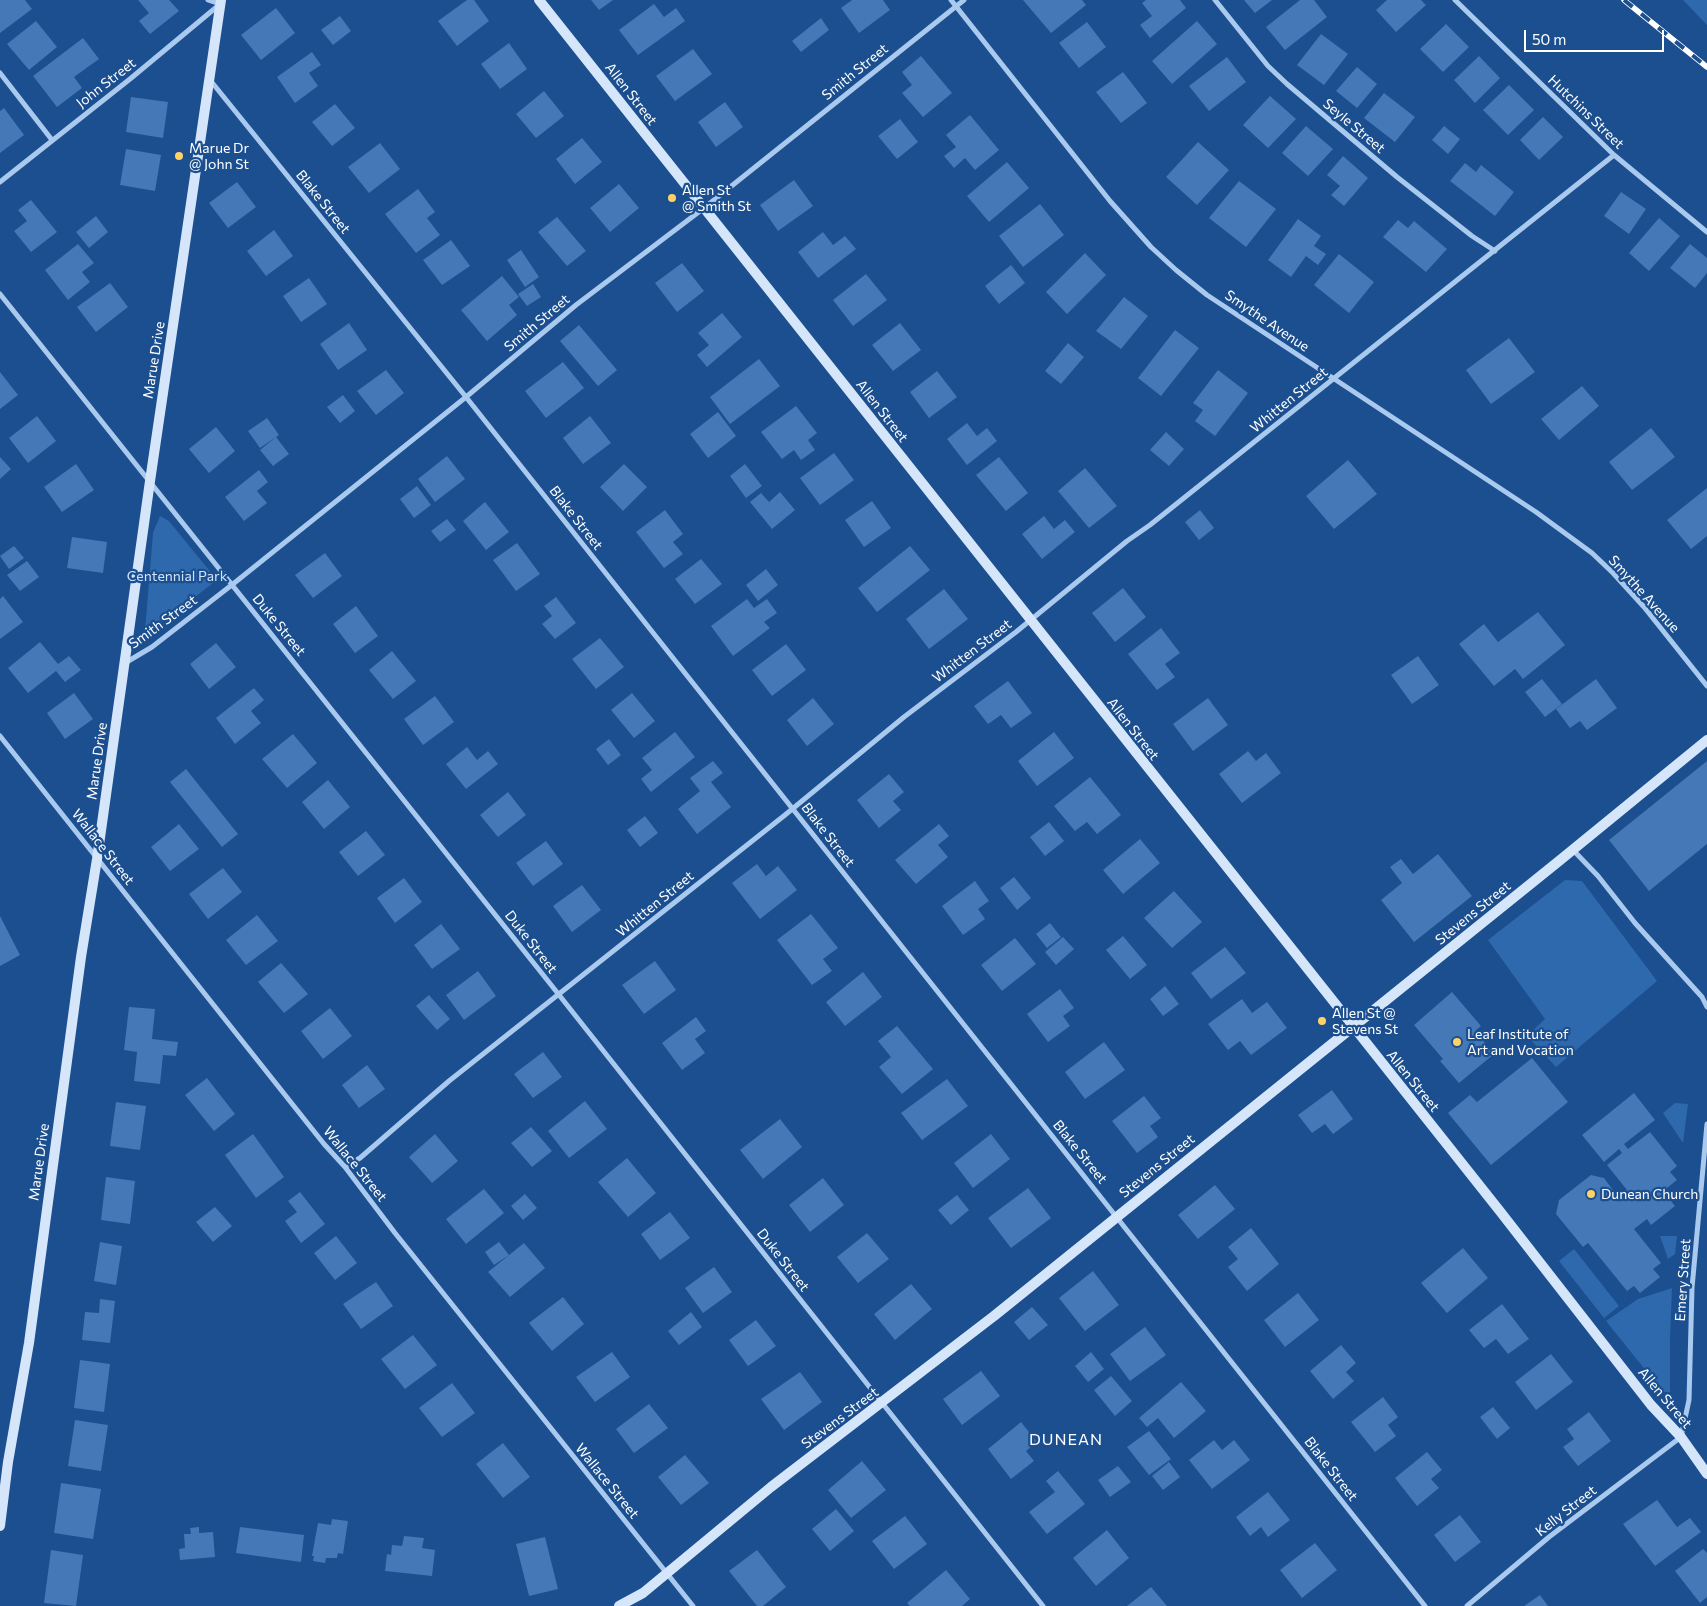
<!DOCTYPE html>
<style>
body{margin:0}
#map{position:relative;width:1707px;height:1606px;overflow:hidden;background:#1b4f8f;font-family:Commissioner,sans-serif}
canvas{display:block}
.scale{position:absolute;left:1524px;top:30px;width:140px;height:22px;box-sizing:border-box;border:2px solid #fff;border-top:0;padding-left:6px;font-size:15px;line-height:18px;white-space:nowrap;color:#fff;-webkit-text-stroke:4px #1b4f8f;paint-order:stroke}
</style>
<div id="map">
<canvas width="1707" height="1606"></canvas>
<div class="scale">50 m</div>
</div>
<script>
const context = document.querySelector('canvas').getContext('2d');
context.lineJoin = 'round';
function paint(path, color) { context.fillStyle = color; context.fill(path, 'evenodd'); }
function strokePath(path, color, width, dash) { context.strokeStyle = color; context.lineWidth = width; context.lineCap = dash ? 'butt' : 'round'; context.setLineDash(dash || []); context.stroke(path); }
function drawText(font, color, halo, rows, align = 'center') {
  context.font = font + ' Commissioner,sans-serif'; context.lineWidth = 4.5; context.setLineDash([]); context.textBaseline = 'middle'; context.strokeStyle = halo; context.fillStyle = color; for (const [text, x, y, turn = 0] of rows) {
    context.save(); context.translate(x, y); context.rotate((+turn || 0) * Math.PI / 180); context.textAlign = isNaN(turn) ? turn : align; if (halo) context.strokeText(text, 0, 0); context.fillText(text, 0, 0); context.restore();
  }
}
const green = new Path2D(`
 M1683,0H1707V25Z
 M160,516L169,521L217,580L151,631H145L153,533Z
 M1565,880L1582,881L1657,981L1556,1067L1527,1036L1545,1019L1488,940Z
 M1675,1103L1688,1104L1683,1143L1663,1113Z
 M1660,1236H1677L1675,1254L1668,1259Z
 M1574,1249L1619,1306L1604,1318L1559,1261Z
 M1672,1288L1670,1338V1392H1663L1606,1321L1638,1299Z`);
const building = new Path2D(`
 M0,0H25L32,9L0,33Z
 M138,0H169L179,11L150,34L139,21L149,13Z
 M467,0H474L489,21L457,46L438,21Z
 M591,0H613L599,10Z
 M852,0H883L890,10L859,33L841,8Z
 M1023,0H1082L1086,5L1051,33Z
 M1146,0H1180L1186,8L1150,38L1140,25L1152,16L1142,3Z
 M1244,0H1272L1255,13Z
 M1300,0H1314L1327,17L1285,50L1266,27Z
 M1387,0H1421L1426,5L1396,32L1376,10Z
 M654,4L664,17L676,8L685,21L638,55L619,30Z
 M276,8L295,33L261,60L241,35Z
 M340,16L351,31L333,45L321,30Z
 M821,18L829,30L801,52L792,41Z
 M36,21L57,47L29,70L7,44Z
 M1197,21L1217,44L1172,84L1152,61Z
 M1087,22L1106,47L1079,68L1059,43Z
 M1446,24L1469,47L1443,72L1420,49Z
 M1321,34L1348,54L1324,85L1297,65Z
 M83,38L99,59L74,77L82,88L57,107L33,76Z
 M509,43L527,69L500,89L481,64Z
 M693,49L712,74L675,101L656,76Z
 M312,52L321,65L309,73L318,86L295,103L277,77Z
 M921,56L952,93L923,117L902,93L912,85L902,72Z
 M1479,56L1500,78L1475,103L1454,80Z
 M1227,57L1246,82L1209,111L1189,86Z
 M1357,67L1377,84L1357,108L1336,91Z
 M1123,72L1147,103L1121,123L1096,92Z
 M1509,85L1534,110L1508,135L1483,110Z
 M544,91L564,116L536,138L516,114Z
 M1384,93L1415,117L1395,142L1364,118Z
 M1270,96L1296,119L1268,148L1243,125Z
 M131,97L168,102L163,138L126,132Z
 M725,102L743,127L716,147L698,122Z
 M335,104L355,128L332,146L312,122Z
 M4,108L24,135L0,153V111Z
 M970,115L999,150L975,170L965,158L954,168L944,156L956,147L946,135Z
 M1543,117L1563,137L1539,160L1520,140Z
 M900,119L918,142L897,159L878,136Z
 M1306,126L1333,149L1308,176L1282,153Z
 M1444,126L1460,139L1448,154L1432,140Z
 M582,138L602,162L575,184L556,159Z
 M1198,142L1229,170L1197,205L1166,177Z
 M380,143L400,169L369,193L348,167Z
 M126,149L161,155L155,191L120,185Z
 M1343,156L1368,178L1344,206L1331,195L1340,186L1327,175Z
 M1007,162L1029,188L989,222L967,196Z
 M1465,163L1476,172L1481,165L1514,192L1495,216L1450,181Z
 M794,180L813,206L778,231L760,205Z
 M1239,181L1276,209L1246,247L1209,218Z
 M237,182L256,207L228,228L209,203Z
 M619,184L639,208L610,232L590,208Z
 M418,189L435,212L427,218L440,235L416,253L385,214Z
 M1621,192L1646,209L1629,234L1604,216Z
 M31,200L57,232L31,252L14,231L27,221L18,210Z
 M1040,204L1064,235L1023,267L999,236Z
 M96,216L108,232L89,248L76,232Z
 M557,217L586,251L567,266L538,232Z
 M1659,218L1680,236L1649,271L1629,253Z
 M1298,219L1321,236L1314,246L1326,254L1318,265L1306,256L1291,277L1268,260Z
 M1398,220L1408,228L1414,221L1447,249L1426,272L1383,237Z
 M274,230L293,256L266,276L247,251Z
 M823,232L833,245L845,236L856,249L818,278L798,252Z
 M451,240L470,266L442,285L423,260Z
 M78,244L94,263L82,272L90,282L68,300L45,270Z
 M1690,244L1707,258V273L1695,288L1670,268Z
 M521,250L539,277L525,287L507,260Z
 M1085,253L1106,275L1067,314L1046,292Z
 M1339,254L1374,282L1349,313L1314,285Z
 M682,263L704,291L677,312L655,283Z
 M1011,265L1025,283L999,304L985,286Z
 M866,274L887,300L853,326L833,300Z
 M502,276L519,297L509,305L517,315L487,341L461,310Z
 M309,278L327,304L301,322L283,296Z
 M110,283L128,307L96,332L77,307Z
 M533,284L541,297L527,306L518,294Z
 M1124,297L1148,316L1121,349L1096,331Z
 M722,313L742,337L707,367L697,355L709,345L698,333Z
 M349,323L367,350L338,370L320,344Z
 M900,323L921,350L893,371L872,345Z
 M579,325L617,370L598,386L560,341Z
 M1175,330L1199,348L1161,396L1138,378Z
 M1509,338L1535,372L1491,404L1466,370Z
 M1068,343L1084,357L1061,384L1045,371Z
 M759,359L780,386L730,424L710,397Z
 M563,362L584,388L546,418L525,391Z
 M386,370L404,393L376,415L357,391Z
 M1218,370L1248,393L1215,436L1195,421L1203,410L1193,403Z
 M937,371L957,397L929,418L910,392Z
 M0,372L18,395L0,409Z
 M1582,386L1599,406L1559,440L1541,419Z
 M343,395L355,411L340,423L327,407Z
 M796,406L817,433L808,440L815,450L801,460L794,450L782,459L761,432Z
 M718,412L736,436L708,458L690,434Z
 M37,416L56,441L28,463L9,438Z
 M590,416L611,443L583,464L563,438Z
 M267,418L279,435L260,448L248,431Z
 M967,423L977,436L987,428L997,441L967,465L947,439Z
 M216,427L235,451L209,473L189,449Z
 M1651,428L1675,457L1632,490L1609,462Z
 M1166,432L1184,449L1169,466L1150,450Z
 M276,437L289,454L273,466L260,450Z
 M834,453L854,480L820,505L800,478Z
 M447,456L465,479L435,502L418,479Z
 M0,457L11,469L0,479Z
 M999,457L1028,493L1006,511L976,475Z
 M1348,460L1377,494L1334,529L1306,496Z
 M76,464L94,490L62,512L44,487Z
 M624,464L647,487L623,511L600,487Z
 M745,464L762,486L746,498L730,476Z
 M1085,468L1117,506L1089,528L1058,491Z
 M259,470L268,482L257,491L267,503L244,521L225,497Z
 M417,486L431,505L414,518L400,499Z
 M1707,488V536L1691,549L1667,520Z
 M780,492L795,510L772,529L750,502L761,493L769,502Z
 M872,501L891,528L864,547L845,520Z
 M485,502L509,532L486,550L463,521Z
 M665,510L683,534L673,542L683,554L664,568L636,532Z
 M1200,510L1214,528L1199,540L1185,522Z
 M1044,516L1054,529L1065,520L1075,532L1042,559L1022,534Z
 M447,519L456,530L440,542L431,531Z
 M72,537L107,542L103,573L67,568Z
 M517,543L540,574L516,591L493,560Z
 M14,546L24,558L9,569L0,556Z
 M910,546L930,570L877,612L858,588Z
 M325,553L342,576L313,598L295,575Z
 M701,559L722,584L695,604L675,579Z
 M27,561L39,577L20,591L7,575Z
 M766,569L778,585L758,601L746,585Z
 M1123,588L1146,617L1115,642L1092,613Z
 M944,589L968,619L929,649L906,619Z
 M3,596L23,622L0,639V599Z
 M556,597L576,623L555,639L542,624L552,616L544,606Z
 M747,599L754,608L767,599L777,613L764,622L770,628L733,656L711,626Z
 M356,606L378,636L355,653L333,624Z
 M1538,612L1565,645L1523,679L1515,669L1494,686L1459,644L1484,624L1498,642Z
 M1161,628L1180,653L1165,664L1175,677L1157,690L1128,654Z
 M600,638L624,667L596,689L572,659Z
 M40,642L58,664L69,656L81,670L65,682L56,671L28,693L8,668Z
 M216,643L236,667L209,689L190,664Z
 M786,644L806,670L772,696L752,670Z
 M392,651L416,681L393,699L369,670Z
 M1418,656L1439,685L1412,704L1391,675Z
 M1542,679L1562,704L1545,717L1525,692Z
 M1596,679L1617,708L1587,730L1580,721L1570,728L1556,709Z
 M1008,681L1032,713L1011,728L1001,715L988,724L974,706Z
 M254,688L264,700L251,711L261,723L235,744L216,718Z
 M74,693L93,719L65,739L47,713Z
 M632,693L655,721L634,738L611,710Z
 M435,696L454,722L423,745L404,719Z
 M813,698L834,724L807,746L787,720Z
 M1208,698L1228,725L1193,751L1173,724Z
 M675,732L695,757L651,792L641,779L652,770L642,758Z
 M1054,732L1074,758L1037,786L1018,761Z
 M293,734L317,763L287,788L262,759Z
 M609,739L621,755L608,765L596,749Z
 M467,747L477,760L488,751L498,764L466,789L446,764Z
 M1248,751L1256,761L1266,753L1281,773L1242,803L1219,774Z
 M713,761L723,773L711,782L731,807L697,834L678,809L700,791L690,778Z
 M1707,761V844L1649,891L1609,840Z
 M186,769L238,834L222,847L170,782Z
 M889,774L904,792L893,801L901,810L879,828L857,800Z
 M1090,777L1121,815L1097,834L1087,822L1075,831L1054,806Z
 M328,780L350,807L324,829L302,802Z
 M508,792L526,815L498,837L480,815Z
 M645,816L658,833L640,847L627,830Z
 M1049,822L1064,841L1045,856L1030,837Z
 M179,824L199,849L170,871L151,847Z
 M939,824L949,836L938,845L948,857L916,884L895,860Z
 M366,831L385,855L358,876L339,852Z
 M1140,839L1160,863L1123,894L1103,870Z
 M546,841L563,864L533,886L516,863Z
 M1438,854L1472,896L1414,942L1381,900L1402,883L1390,867L1401,859L1413,874Z
 M757,864L766,876L778,866L797,890L760,919L732,883Z
 M223,868L242,892L208,919L189,894Z
 M1014,877L1031,898L1017,910L1000,888Z
 M404,878L422,902L395,923L377,898Z
 M975,881L989,901L978,909L985,919L963,935L942,906Z
 M582,885L601,910L572,932L553,906Z
 M1174,891L1202,922L1172,948L1144,918Z
 M811,914L838,948L823,959L832,971L812,985L777,940Z
 M257,915L278,941L246,965L226,940Z
 M0,916L20,955L0,966Z
 M1050,923L1061,937L1047,948L1036,934Z
 M441,924L460,949L432,969L414,945Z
 M1123,936L1147,965L1130,979L1106,950Z
 M1063,937L1074,949L1056,965L1045,952Z
 M1015,938L1036,964L1002,991L981,965Z
 M1225,947L1246,973L1211,999L1191,973Z
 M655,961L676,990L644,1014L622,985Z
 M281,963L308,994L284,1013L258,982Z
 M478,971L496,996L464,1020L446,995Z
 M863,972L882,997L845,1026L826,1002Z
 M1165,986L1179,1004L1163,1016L1150,999Z
 M1060,989L1074,1008L1063,1016L1070,1026L1048,1042L1027,1014Z
 M1452,992L1481,1026L1475,1031L1494,1054L1459,1083L1440,1061L1443,1059L1414,1025Z
 M429,995L450,1019L437,1030L416,1006Z
 M1242,999L1252,1013L1267,1002L1287,1028L1251,1055L1240,1041L1228,1050L1208,1024Z
 M129,1007L155,1009L152,1039L178,1042L176,1056L163,1055L160,1084L134,1081L137,1052L124,1050Z
 M330,1008L352,1036L323,1059L301,1031Z
 M696,1017L706,1031L695,1039L705,1053L682,1070L662,1043Z
 M897,1026L933,1069L902,1094L879,1067L891,1057L878,1041Z
 M1104,1042L1125,1070L1085,1099L1065,1072Z
 M543,1052L562,1077L533,1098L514,1074Z
 M1532,1058L1568,1102L1491,1165L1448,1113L1470,1095L1477,1102Z
 M367,1065L385,1089L359,1108L342,1085Z
 M207,1078L235,1114L214,1131L185,1095Z
 M947,1079L968,1106L922,1140L901,1113Z
 M1332,1090L1353,1119L1333,1134L1325,1124L1312,1133L1298,1115Z
 M1634,1093L1655,1120L1624,1144L1628,1149L1650,1132L1677,1166L1670,1172L1677,1180L1663,1191L1675,1206L1651,1225L1647,1219L1634,1229L1661,1263L1653,1269L1660,1277L1640,1293L1634,1286L1627,1291L1588,1243L1583,1247L1556,1214L1559,1200L1591,1175L1604,1178L1618,1197L1627,1190L1607,1165L1622,1153L1619,1149L1604,1162L1582,1135Z
 M1144,1096L1161,1118L1150,1126L1158,1137L1137,1153L1112,1121Z
 M585,1101L607,1129L569,1158L548,1131Z
 M116,1102L146,1106L140,1150L110,1146Z
 M780,1119L802,1147L763,1179L740,1150Z
 M531,1127L552,1151L532,1167L511,1143Z
 M253,1134L284,1177L256,1198L225,1155Z
 M435,1134L458,1161L432,1183L409,1157Z
 M991,1134L1010,1159L973,1188L954,1163Z
 M627,1158L656,1193L628,1217L598,1182Z
 M106,1177L135,1181L130,1224L101,1220Z
 M823,1178L844,1205L810,1232L789,1205Z
 M1215,1185L1235,1209L1198,1239L1178,1215Z
 M1028,1188L1051,1218L1011,1248L988,1218Z
 M484,1189L504,1213L466,1244L446,1219Z
 M300,1192L325,1224L301,1243L285,1221L297,1212L288,1201Z
 M525,1194L537,1208L523,1220L511,1206Z
 M957,1195L969,1210L951,1225L938,1210Z
 M215,1207L232,1226L213,1242L196,1222Z
 M670,1212L690,1238L660,1260L641,1234Z
 M1251,1228L1279,1264L1247,1291L1228,1267L1238,1259L1228,1247Z
 M867,1233L889,1259L858,1283L837,1257Z
 M336,1236L357,1263L335,1280L314,1253Z
 M100,1242L122,1246L116,1285L94,1281Z
 M499,1242L509,1255L494,1265L485,1252Z
 M524,1243L545,1268L510,1297L488,1272Z
 M1463,1248L1488,1278L1447,1313L1421,1283Z
 M714,1267L732,1292L703,1313L685,1288Z
 M1093,1271L1119,1305L1085,1331L1059,1298Z
 M376,1282L393,1306L361,1329L343,1304Z
 M911,1284L932,1309L895,1340L874,1314Z
 M1298,1293L1319,1320L1285,1347L1264,1320Z
 M563,1297L584,1324L552,1351L529,1323Z
 M100,1299L115,1301L110,1343L82,1340L85,1312L99,1313Z
 M1502,1304L1529,1339L1508,1354L1496,1339L1484,1348L1469,1330Z
 M1032,1307L1048,1325L1029,1340L1014,1322Z
 M691,1312L702,1327L679,1345L668,1331Z
 M756,1320L776,1346L748,1366L729,1340Z
 M1145,1327L1166,1355L1130,1381L1110,1354Z
 M413,1335L437,1365L405,1389L381,1359Z
 M1341,1345L1356,1363L1346,1372L1354,1381L1333,1399L1310,1371Z
 M612,1352L630,1377L595,1402L576,1377Z
 M1091,1352L1104,1369L1088,1382L1075,1366Z
 M1551,1354L1573,1382L1536,1410L1515,1382Z
 M80,1360L110,1364L104,1412L74,1408Z
 M981,1371L1000,1396L962,1425L943,1399Z
 M800,1372L822,1402L784,1430L761,1399Z
 M1111,1376L1132,1401L1115,1416L1094,1390Z
 M1181,1382L1206,1411L1174,1438L1158,1418L1147,1427L1139,1418Z
 M452,1383L475,1413L442,1437L419,1408Z
 M1383,1397L1398,1417L1388,1425L1396,1436L1375,1452L1351,1422Z
 M649,1404L668,1428L634,1453L616,1429Z
 M1493,1407L1510,1428L1497,1439L1480,1417Z
 M1589,1412L1611,1441L1578,1466L1563,1447L1574,1439L1567,1429Z
 M75,1420L108,1425L101,1471L68,1466Z
 M1021,1422L1037,1442L1026,1451L1034,1461L1011,1479L988,1449Z
 M1149,1431L1171,1459L1149,1475L1127,1447Z
 M1214,1440L1222,1450L1234,1440L1250,1460L1212,1489L1189,1460Z
 M503,1443L530,1477L503,1498L476,1464Z
 M1427,1452L1442,1470L1431,1479L1439,1488L1417,1506L1395,1478Z
 M685,1455L709,1483L681,1505L658,1477Z
 M862,1461L886,1490L851,1518L828,1490Z
 M1169,1462L1180,1477L1163,1490L1152,1476Z
 M1118,1466L1131,1482L1110,1497L1098,1480Z
 M1058,1471L1085,1504L1047,1534L1029,1512L1055,1492L1046,1481Z
 M61,1483L101,1489L93,1539L54,1533Z
 M1268,1492L1290,1520L1268,1537L1261,1527L1250,1536L1236,1517Z
 M1657,1500L1677,1527L1690,1518L1701,1532L1655,1566L1623,1524Z
 M836,1509L854,1531L830,1551L812,1529Z
 M1460,1515L1481,1542L1455,1562L1434,1535Z
 M905,1516L927,1544L894,1569L872,1541Z
 M332,1519L348,1521L343,1554L338,1553L337,1558H326L325,1563L313,1561L314,1556H312L318,1523L331,1525Z
 M199,1527V1533L213,1532L215,1557L180,1560L179,1549L185,1548L184,1534H191L190,1528Z
 M240,1527L304,1535L301,1562L236,1553Z
 M1107,1530L1129,1558L1096,1586L1073,1558Z
 M404,1536L424,1538L422,1548L435,1550L432,1576L385,1571L387,1554L391,1555L392,1545L402,1546Z
 M545,1537L558,1589L529,1596L516,1544Z
 M1315,1543L1337,1570L1302,1598L1280,1570Z
 M1703,1549L1707,1553V1597L1700,1603L1675,1571Z
 M51,1550L83,1555L76,1606L44,1603Z
 M757,1550L786,1587L763,1606H757L729,1571Z
 M946,1570L970,1599L962,1606H910L907,1603Z
 M1151,1587L1167,1606H1127Z
 M1540,1595L1548,1606H1524Z`);
const street = new Path2D(`
 M208,0L220,4
 M951,0L1110,201L1151,247L1176,270L1207,295L1536,512L1592,553L1613,573L1644,607L1707,686
 M1215,0L1268,66L1287,84L1397,177L1472,236L1495,251
 M1455,0L1614,155L1707,232
 M0,73L52,140
 M210,80L466,397L1425,1606
 M0,182L130,79L219,5
 M0,294L548,981L1043,1606
 M125,663L152,647L233,584L466,397L576,305L704,208L964,0
 M0,736L324,1144L345,1167L395,1233L693,1606
 M1573,850L1598,876L1635,923L1702,997L1707,1007
 M345,1167L360,1158L449,1081L785,815L904,717L1016,632L1127,541L1150,525L1614,155
 M1467,1606L1549,1537L1681,1437L1689,1400L1692,1288L1707,1124`);
const secondary = new Path2D(`
 M539,0L1499,1210L1651,1405L1681,1437L1707,1474
 M0,1526L8,1462L29,1343L81,957L97,859L150,481L221,0
 M619,1606L643,1593L771,1487L994,1316L1559,861L1707,740`);
const rail = new Path2D(`
 M1624,0L1707,67`);
const markers = [
 [179,156,5,"#ffd166"],
 [672,198,5,"#ffd166"],
 [1322,1021,5,"#ffd166"],
 [1457,1042,5,"#ffd166"],
 [1591,1194,5,"#ffd166"]
];
const streetNames = [
 ["Smith Street",855,72,-39],
 ["John Street",106,83,-38],
 ["Allen Street",631,94,52],
 ["Hutchins Street",1586,112,44],
 ["Seyle Street",1354,126,40],
 ["Blake Street",323,202,51],
 ["Smythe Avenue",1267,321,34],
 ["Smith Street",537,323,-40],
 ["Marue Drive",154,360,-81],
 ["Whitten Street",1289,400,-39],
 ["Allen Street",882,411,52],
 ["Blake Street",576,518,52],
 ["Smythe Avenue",1644,594,48],
 ["Smith Street",163,622,-36],
 ["Duke Street",279,625,51],
 ["Whitten Street",972,651,-37],
 ["Allen Street",1133,729,52],
 ["Marue Drive",97,761,-82],
 ["Blake Street",828,835,52],
 ["Wallace Street",103,847,52],
 ["Whitten Street",655,904,-39],
 ["Stevens Street",1473,913,-39],
 ["Duke Street",531,942,52],
 ["Allen Street",1413,1081,51],
 ["Blake Street",1080,1152,51],
 ["Marue Drive",39,1162,-82],
 ["Wallace Street",355,1164,51],
 ["Stevens Street",1157,1166,-39],
 ["Duke Street",783,1260,52],
 ["Emery Street",1683,1280,-86],
 ["Allen Street",1665,1398,50],
 ["Stevens Street",840,1418,-37],
 ["Blake Street",1331,1469,52],
 ["Wallace Street",607,1481,51],
 ["Kelly Street",1566,1511,-38]
];
const poiNames = [
 ["Marue Dr",189,148],
 ["@ John St",189,164],
 ["Allen St",682,190],
 ["@ Smith St",682,206],
 ["Allen St @",1332,1013],
 ["Stevens St",1332,1029],
 ["Leaf Institute of",1467,1034],
 ["Art and Vocation",1467,1050],
 ["Dunean Church",1601,1194]
];
const parkNames = [
 ["Centennial Park",177,576]
];
const quarterNames = [
 ["DUNEAN",1066,1440]
];
paint(green, '#2e69ad');
paint(building, '#4478b7');
strokePath(street, '#a9c9ee', 5);
strokePath(secondary, '#d6e6fa', 10);
strokePath(rail, '#fff', 5.5);
strokePath(rail, '#1b4f8f', 4, [11]);
for (const [x, y, r, color] of markers) { const dot = new Path2D(); dot.arc(x, y, r, 0, 2 * Math.PI); context.fillStyle = color; context.fill(dot); strokePath(dot, '#1b4f8f', 2); }
drawText('14px', '#fff', '#1b4f8f', streetNames);
drawText('14px', '#fff', '#1b4f8f', poiNames, 'left');
drawText('14px', '#cfe3fa', '#1b4f8f', parkNames);
context.letterSpacing = '1px';
drawText('16px', '#fff', '#1b4f8f', quarterNames);
context.letterSpacing = '0px';
</script>
